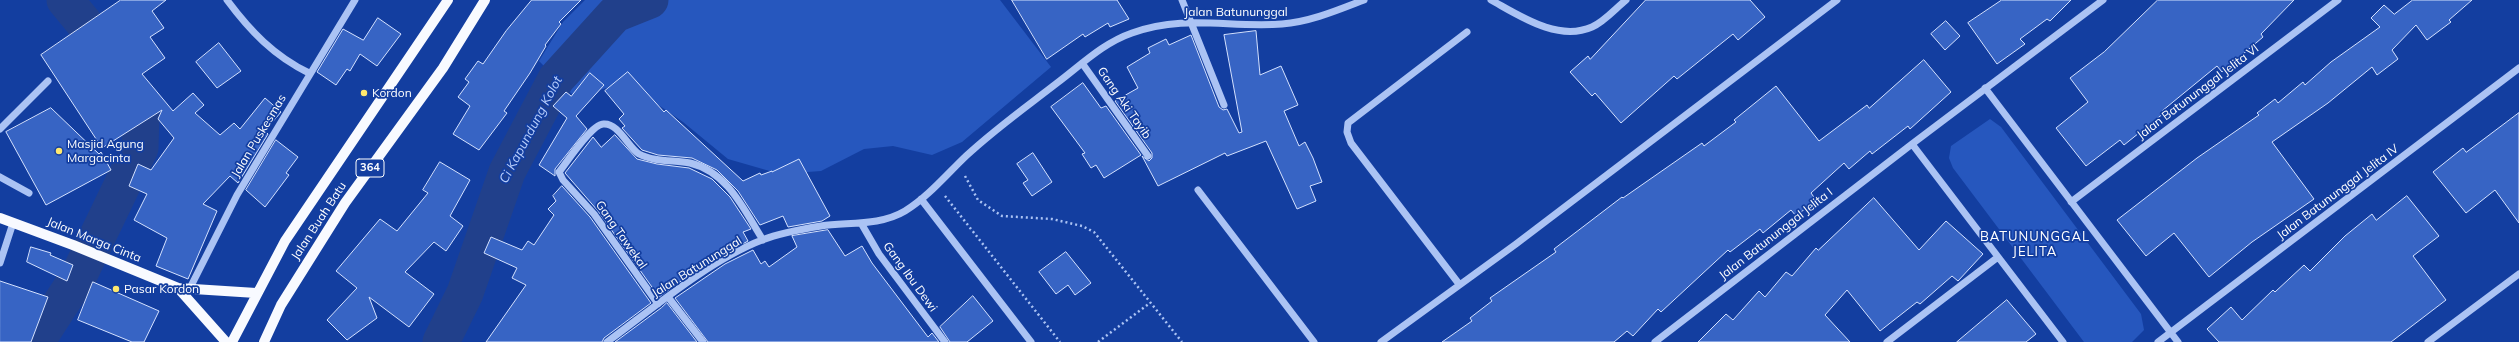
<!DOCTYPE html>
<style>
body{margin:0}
canvas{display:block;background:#133ea0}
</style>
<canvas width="2519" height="342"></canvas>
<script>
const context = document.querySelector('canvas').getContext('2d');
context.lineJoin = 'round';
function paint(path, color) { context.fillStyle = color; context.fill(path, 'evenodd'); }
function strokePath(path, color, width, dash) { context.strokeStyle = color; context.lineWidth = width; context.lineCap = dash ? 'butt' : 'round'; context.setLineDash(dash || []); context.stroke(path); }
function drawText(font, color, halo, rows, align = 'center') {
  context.font = font + ' Mulish,sans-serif'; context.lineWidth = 3.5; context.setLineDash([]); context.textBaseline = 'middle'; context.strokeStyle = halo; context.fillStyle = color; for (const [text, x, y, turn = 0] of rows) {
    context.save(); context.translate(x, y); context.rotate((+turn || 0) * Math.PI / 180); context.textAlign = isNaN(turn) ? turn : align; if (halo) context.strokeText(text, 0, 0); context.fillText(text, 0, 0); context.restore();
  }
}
const green = new Path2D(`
 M585,0H1000L1051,67L962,142L932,155L893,146L864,149L821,171L780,174L728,159L683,122L634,88L610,87L575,97L539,61L563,22Z
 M1990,119L2001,127L2141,314L2144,330L2132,342H2084L1953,168L1949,158L1951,146Z`);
const river = new Path2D(`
 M36,342L78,277L140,148L141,112L107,51L65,0
 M441,342L465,293L507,172L556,79L615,14L650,0`);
const building = new Path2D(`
 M121,0H166L152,11L164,28L150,37L165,58L142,74L173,111L193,93L204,105L195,113L220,135L234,123L240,129L265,98L281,112L265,131L268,134L238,183L230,176L203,204L217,211L188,279L156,266L167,238L134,220L147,194L129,186L138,164L151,170L174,138L158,119L162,110L102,148L41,55Z
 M532,0H581L559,22L561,24L545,45L546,46L530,73L504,111L507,113L479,150L453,134L470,106L458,97L469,82L465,79L478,61L483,64L506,31Z
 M1012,0H1117L1129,19L1110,27L1108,23L1085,37L1083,34L1047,59Z
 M1646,0H1750L1765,17L1738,40L1733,34L1677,79L1674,76L1621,123L1595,93L1592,96L1570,72L1588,56L1590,59Z
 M2002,0H2071L2050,21L2047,19L2020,39L2025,44L1997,64L1968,23Z
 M2158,0H2294L2261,34L2263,37L2222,72L2217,66L2162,111L2164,113L2124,145L2120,140L2086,166L2056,128L2088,102L2070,78L2104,52Z
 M2413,0H2472L2449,20L2451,22L2427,40L2416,25L2392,50L2398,59L2377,75L2372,67L2328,103L2272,142L2314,199L2252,242L2209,277L2174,233L2146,256L2117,220L2197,158L2259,115L2257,113L2275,99L2278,103L2303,82L2305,85L2331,62L2380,27L2371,18L2384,5L2394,14Z
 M378,18L401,34L377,66L360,54L350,71L347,69L336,85L317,72L343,29L363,40Z
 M1946,21L1960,36L1945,50L1931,34Z
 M1256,31L1260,75L1281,66L1298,105L1284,111L1299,146L1305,142L1313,158L1322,182L1310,186L1316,201L1297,209L1266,141L1227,156L1225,153L1158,186L1142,156L1149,161L1152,158V153L1115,101L1138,88L1127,67L1150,53L1148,48L1166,39L1169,45L1191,35L1219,107L1223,110L1227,109L1239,133L1242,132L1224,35Z
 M219,43L241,71L217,88L196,62Z
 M1924,60L1951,92L1910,129L1908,126L1872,154L1870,151L1849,169L1844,163L1811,193L1816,200L1796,216L1791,210L1763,233L1760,229L1730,252L1728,250L1661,312L1658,309L1633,336L1627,331L1614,342H1442L1472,321L1470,318L1492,301L1490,298L1556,252L1554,249L1622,197L1623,198L1702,143L1704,146L1736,122L1734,120L1776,86L1819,141L1867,105L1869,108Z
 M628,72L664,112L666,110L743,181L760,173L761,175L772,171V172L799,159L830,216L822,221L788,227L783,216L760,225L738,191L717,170L692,158L658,155L642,150L622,128L625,126L619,119L624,114L605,91Z
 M590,73L604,85L576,116L587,129L555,169V176L539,165L567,118L553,106L566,92L571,96Z
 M1083,83L1101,108L1106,106L1141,155L1104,178L1096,165L1091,168L1082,154L1085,153L1051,107Z
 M51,108L99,154L101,152L111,170L46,205L6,132Z
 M2519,113V223L2495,190L2466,213L2433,172L2463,148L2466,152Z
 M615,135L637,159L657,164L689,168L712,179L730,197L751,229L743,232L748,241L699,268L659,297L598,211L565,173L593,137L601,147Z
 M276,140L298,157L286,173L289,175L265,207L246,190Z
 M1033,153L1052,182L1032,196L1023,183L1028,180L1017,164Z
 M440,162L470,180L450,216L463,226L446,251L434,242L405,272L434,294L409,327L369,297L377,318L347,340L327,320L357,288L336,271L380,219L397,231L428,193L423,190Z
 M562,186L590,217L651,303L604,338L602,342H486L526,285L512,278L517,268L484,253L491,237L522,250L528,241L534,245L554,215L548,209L556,201L553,196Z
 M2407,196L2439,236L2413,256L2446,300L2391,342H2219L2207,329L2231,307L2242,320L2273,290L2275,292L2304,265L2310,271L2345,236L2372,214L2376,220Z
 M1874,198L1919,250L1946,221L1983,254L1958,281L1952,276L1920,304L1917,302L1880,331L1847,290L1825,315L1850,342H1698L1726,314L1733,320L1759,291L1765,297L1786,272L1792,276L1816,248L1818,250Z
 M828,230L845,256L862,246L872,263L928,337L932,333L939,342H708L675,298L725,264L753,250L761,264L765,261L769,267L797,247L792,236Z
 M31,247L51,253L50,255L73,265L67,281L27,262Z
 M1066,252L1091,283L1075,295L1068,285L1056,294L1039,272Z
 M0,281L48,297L31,342H0Z
 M93,282L159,311L144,342H132L78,320Z
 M973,296L993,321L967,342H950L940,327Z
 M2007,300L2036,334L2026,342H1957Z
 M667,303L697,342H615L661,308Z`);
const path = new Path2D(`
 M965,176L978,200L1002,216L1052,219L1082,226L1094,232L1182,342
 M945,196L1060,342
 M1098,342L1150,303`);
const minor = new Path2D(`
 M227,0C250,31 274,56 309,73
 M1182,0L1224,105
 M1491,0C1520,16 1558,42 1592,27C1604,22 1616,8 1626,0
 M1082,63L1148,156
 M1985,88L2178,342
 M0,129L48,81
 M1912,144L2063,342
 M0,177L29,193
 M1198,190L1314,342
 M921,199L1031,342
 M2071,202L2338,0
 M861,223L879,254L945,342
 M0,263L13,223
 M1459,284L1351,143L1347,132L1348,123L1467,32
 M190,288L237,195L355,0
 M668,297L703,342
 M658,304L594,214L563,180L559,172C567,162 591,125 603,124C618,122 628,147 639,154C654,162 674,160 690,163C728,172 744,210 763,240
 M607,342C652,309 710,260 762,240C780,233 802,229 821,226C848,222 880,226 905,211C928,197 947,174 966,156C995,129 1026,107 1057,83C1081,65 1103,43 1132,33C1184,14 1229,28 1282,24C1310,22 1338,10 1364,0
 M1381,342L1516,244L1837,0
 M1655,342L1912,144L2103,0
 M1887,342L1998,257
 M2158,342L2519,68
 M2428,342L2519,274`);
const major = new Path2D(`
 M0,218L73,245L178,288L256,293
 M178,288L226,342
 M232,342L285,241L448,0
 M264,342L281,305L345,203L443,68L485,0`);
const markers = [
 [364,93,4,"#ffe86e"],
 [59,151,4,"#ffe86e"],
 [116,289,4,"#ffe86e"]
];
const shields = [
 [370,168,28]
];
const shieldNames = [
 ["364",370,168]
];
const streetNames = [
 ["Jalan Batununggal",1236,12],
 ["Jalan Batununggal Jelita VI",2198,92,-37],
 ["Gang Aki Tayib",1124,103,55],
 ["Jalan Puskesmas",259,136,-59],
 ["Jalan Batununggal Jelita IV",2338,192,-37],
 ["Jalan Buah Batu",319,221,-57],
 ["Jalan Batununggal Jelita I",1776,234,-38],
 ["Gang Tawekal",621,235,55],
 ["Jalan Marga Cinta",94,240,22],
 ["Jalan Batununggal",697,267,-32],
 ["Gang Ibu Dewi",910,277,54]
];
const poiNames = [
 ["Kordon",372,93],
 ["Masjid Agung",67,144],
 ["Margacinta",67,158],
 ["Pasar Kordon",124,289]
];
const waterNames = [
 ["Ci Kapundung Kolot",531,130,-62]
];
const neighbourhoodNames = [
 ["BATUNUNGGAL",2035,237],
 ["JELITA",2035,252]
];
paint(green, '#2657be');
strokePath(river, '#21408b', 37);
paint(building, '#3764c4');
strokePath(building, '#d4e1fe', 1);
strokePath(path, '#abc3f4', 2.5, [2, 3]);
strokePath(minor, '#abc3f4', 7);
strokePath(major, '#f8faff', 10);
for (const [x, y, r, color] of markers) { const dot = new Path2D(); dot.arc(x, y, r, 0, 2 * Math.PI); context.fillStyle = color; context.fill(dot); strokePath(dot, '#133ea0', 1.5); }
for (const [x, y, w] of shields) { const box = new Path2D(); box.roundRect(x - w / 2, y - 9, w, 18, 3); context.fillStyle = '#133ea0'; context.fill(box); strokePath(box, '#fff', 1); }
drawText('bold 11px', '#fff', null, shieldNames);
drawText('12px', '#fff', '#133ea0', streetNames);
drawText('12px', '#fff', '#133ea0', poiNames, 'left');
drawText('italic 13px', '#b8cefb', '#133ea0', waterNames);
context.letterSpacing = '1px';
drawText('13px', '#fff', '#133ea0', neighbourhoodNames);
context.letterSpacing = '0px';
</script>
